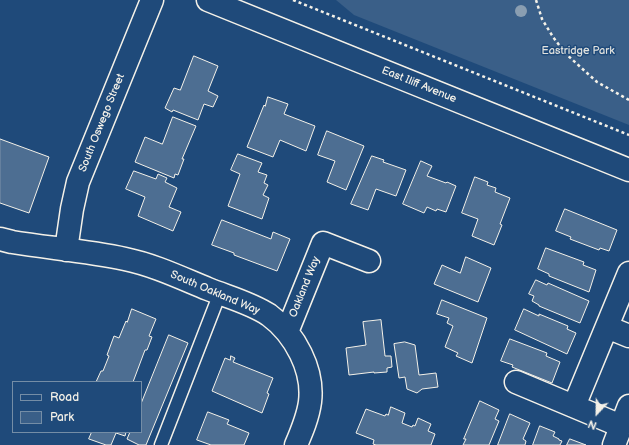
<!DOCTYPE html>
<style>
body{margin:0}
#map{position:relative;width:629px;height:445px;overflow:hidden;background:#1f4a7a;font-family:"Balsamiq Sans",sans-serif}
canvas{display:block}
.legend{position:absolute;left:12px;top:381px;width:130px;height:52px;box-sizing:border-box;background:#1f4a7a;border:1px solid #748da6;margin:0;padding:5px 7px;list-style:none;font-size:12px;color:#f4f1e8}
.legend li{display:flex;align-items:center;gap:8px;height:20px}
.legend b{width:20px;border:1px solid #748da6}
.north{position:absolute;left:577px;top:393px;width:40px;height:40px;-webkit-text-stroke:3px #1f4a7a;paint-order:stroke;rotate:202deg;font-size:11px;font-weight:700;line-height:16px;text-align:center;color:#f4f1e8}
.north::after{content:'';display:block;margin:auto;width:14px;height:18px;background:#f4f1e8;clip-path:polygon(50% 0,100% 100%,50% 72%,0 100%)}
</style>
<div id="map">
<canvas width="629" height="445"></canvas>
<ul class="legend">
<li><b style="height:5px;background:#1f4a7a"></b>Road</li>
<li><b style="height:11px;background:#3a5f88"></b>Park</li>
</ul>
<div class="north">N</div>
</div>
<script>
const context = document.querySelector('canvas').getContext('2d');
context.lineJoin = 'round';
function paint(path, color) { context.fillStyle = color; context.fill(path, 'evenodd'); }
function strokePath(path, color, width, dash) { context.strokeStyle = color; context.lineWidth = width; context.lineCap = dash ? 'butt' : 'round'; context.setLineDash(dash || []); context.stroke(path); }
function drawText(font, color, halo, rows, align = 'center') {
  context.font = font + ' "Balsamiq Sans",sans-serif'; context.lineWidth = 3; context.setLineDash([]); context.textBaseline = 'middle'; context.strokeStyle = halo; context.fillStyle = color; for (const [text, x, y, turn = 0] of rows) {
    context.save(); context.translate(x, y); context.rotate((+turn || 0) * Math.PI / 180); context.textAlign = isNaN(turn) ? turn : align; if (halo) context.strokeText(text, 0, 0); context.fillText(text, 0, 0); context.restore();
  }
}
const green = new Path2D(`
 M336,0H629V125L354,15Z`);
const building = new Path2D(`
 M194,56L218,66L208,91L218,96L213,107L204,104L198,120L173,110L172,112L165,108L174,88L180,90Z
 M268,97L288,104L284,114L315,126L306,151L280,140L273,157L247,147L264,105L265,106Z
 M173,117L196,126L182,159H184L178,175L175,174L174,178L135,162L145,137L162,144Z
 M327,131L364,146L346,190L327,182L335,161L318,155Z
 M0,139L49,157L29,213L0,203Z
 M238,154L262,163L258,172L267,175L264,183L268,185L263,195L269,198L262,219L228,206L240,174L231,170Z
 M372,156L384,160L383,162L406,170L396,196L376,189L368,210L351,204Z
 M421,161L432,166L427,176L446,183L447,182L456,186L446,212L437,209L436,211L427,207L424,213L403,204Z
 M134,171L156,179L158,174L167,178L165,182L177,188L169,207L181,212L173,231L138,216L145,197L126,189Z
 M475,177L488,182L487,185L496,188L495,192L510,198L500,224L502,225L494,245L472,236L478,219L462,213Z
 M565,209L617,230L609,251L600,248L599,250L570,239L571,237L556,231Z
 M222,220L271,239L273,232L290,239L277,271L234,255V253L212,245Z
 M546,248L584,262L583,265L596,270L589,292L549,276V274L538,269Z
 M466,257L491,268L478,302L434,284L442,265L460,273Z
 M536,280L547,285L548,283L589,301L580,323L539,306V305L532,301L534,296L529,294Z
 M442,300L487,318L472,363L456,356L458,353L445,347L453,326L447,323L449,318L437,314Z
 M132,309L156,319L149,336L152,337L147,350H145L133,382H96L101,371H103L109,356L107,355L114,336L119,338L126,321L127,322Z
 M524,309L539,316V314L568,326L567,329L576,333L567,354L515,330Z
 M381,320L385,356H391L392,367L387,368V372L374,373V372L349,375L346,348L366,345L363,322Z
 M169,335L188,343L146,445H139L127,439L130,432H141V404Z
 M510,339L547,353L546,356L560,362L552,383L512,367L513,365L501,361Z
 M405,342L415,345L419,375L436,373L438,387L422,389L417,393L407,389L405,377L399,378L394,344Z
 M231,356L235,358L233,362L273,378L267,393L269,394L262,413L212,391L225,358L230,360Z
 M480,401L499,410L495,419L499,421L489,445H463L466,439H464Z
 M391,407L405,413L402,423L412,427L413,425L415,426L418,418L431,424L428,431L435,434L431,445H376L373,444L374,440L356,433L366,409L385,416L386,414L388,415Z
 M208,412L229,420L227,424L249,433L244,445H211L197,440Z
 M510,414L530,423L523,439L526,441L525,445H498Z
 M540,426L555,432L553,436L559,439V440L562,441L560,445H533Z
 M92,432H126L125,436L116,433L111,445H106L89,439Z
 M570,439L586,445H567Z`);
const path = new Path2D(`
 M293,0L629,135
 M536,0L542,19L553,37L566,54L597,82L629,100`);
const service = new Path2D(`
 M161,445L220,293`);
const minor = new Path2D(`
 M0,239L12,242C49,248 88,251 125,259C154,265 181,278 208,289C228,297 251,303 269,315C295,334 314,370 310,402C308,417 302,431 296,445
 M66,250L72,209L78,182L152,0
 M607,327L629,336
 M287,332L323,243L369,261
 M516,382L621,426
 M574,406L629,273
 M614,445L629,406`);
const primary = new Path2D(`
 M208,0L629,170`);
const trees = [
 [521,11]
];
const parkNames = [
 ["Eastridge Park",578,51]
];
const streetNames = [
 ["East Iliff Avenue",419,85,22],
 ["South Oswego Street",102,123,-68],
 ["Oakland Way",305,287,-68],
 ["South Oakland Way",215,293,23]
];
paint(green, '#3a5f88');
paint(building, '#4d6e92');
strokePath(building, '#f4f1e8', 1);
strokePath(service, '#f4f1e8', 15);
strokePath(minor, '#f4f1e8', 25);
strokePath(primary, '#f4f1e8', 25);
strokePath(path, '#f4f1e8', 2.5, [3, 3]);
strokePath(service, '#1f4a7a', 12);
strokePath(minor, '#1f4a7a', 22);
strokePath(primary, '#1f4a7a', 22);
context.fillStyle = '#8a9eb1';
for (const [x, y] of trees) { context.beginPath(); context.arc(x, y, 6, 0, 2 * Math.PI); context.fill(); }
drawText('11px', '#e1e2de', '#1f4a7a', parkNames);
drawText('11px', '#f4f1e8', '#1f4a7a', streetNames);
</script>
